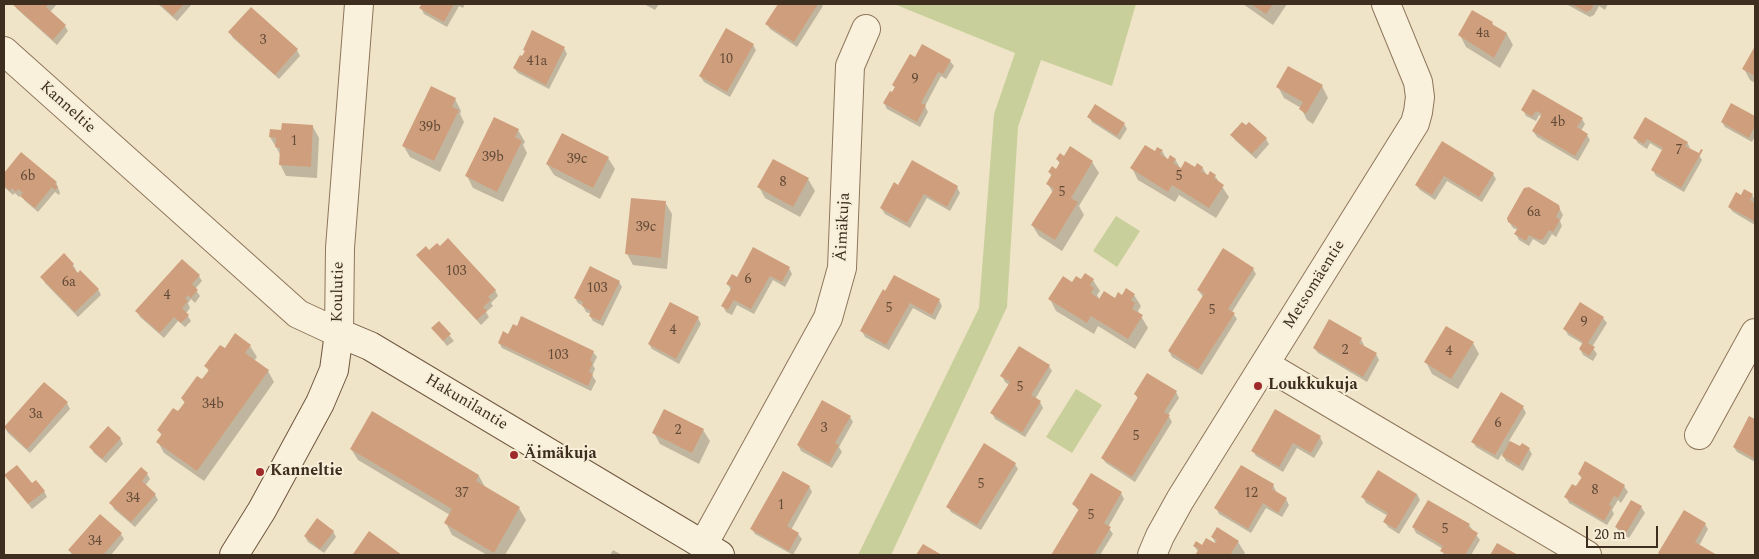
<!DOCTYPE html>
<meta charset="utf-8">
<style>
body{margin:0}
#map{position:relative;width:1759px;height:559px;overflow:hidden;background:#f0e4c8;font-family:Spectral,serif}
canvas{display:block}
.frame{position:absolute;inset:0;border:5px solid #3d2e20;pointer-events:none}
.scale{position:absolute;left:1586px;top:526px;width:72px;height:22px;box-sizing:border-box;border:2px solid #3d2e20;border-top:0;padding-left:6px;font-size:15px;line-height:18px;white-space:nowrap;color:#3d2e20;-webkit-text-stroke:4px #f7eed8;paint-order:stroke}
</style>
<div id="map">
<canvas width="1759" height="559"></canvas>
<div class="frame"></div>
<div class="scale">20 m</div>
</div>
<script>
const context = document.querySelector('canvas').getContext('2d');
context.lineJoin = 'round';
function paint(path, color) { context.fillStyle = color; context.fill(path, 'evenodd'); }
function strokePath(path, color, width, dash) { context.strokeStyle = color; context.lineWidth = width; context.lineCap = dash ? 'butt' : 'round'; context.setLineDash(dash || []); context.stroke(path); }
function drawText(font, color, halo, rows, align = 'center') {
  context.font = font + ' Spectral,serif'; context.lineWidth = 4; context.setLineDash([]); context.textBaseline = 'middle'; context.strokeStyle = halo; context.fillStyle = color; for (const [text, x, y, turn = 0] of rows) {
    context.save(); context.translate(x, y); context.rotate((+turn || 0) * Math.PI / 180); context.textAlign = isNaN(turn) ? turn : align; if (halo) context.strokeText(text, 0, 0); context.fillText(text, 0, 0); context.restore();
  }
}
const green = new Path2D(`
 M894,4H1136L1112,86L1041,60L1018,127L1007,307L891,555H858L979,308L994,114L1015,53Z
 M1116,216L1140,231L1117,267L1093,251Z
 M1076,389L1102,405L1072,453L1046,437Z`);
const shadow = new Path2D(`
 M14,4H57L50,12L65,26L68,31L57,45L17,9Z
 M158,4H192L177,21Z
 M423,4H465L463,8L459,6L447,27L424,14L421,8Z
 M644,4H659L655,10Z
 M779,4H821L823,6L797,47L770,29L767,24Z
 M1243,4H1287L1273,25Z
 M1566,4H1608L1605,10L1599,6L1594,15L1590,17Z
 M251,9L297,50L300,56L279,79L233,38L230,33Z
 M1492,23L1494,27L1507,34L1513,45L1500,68L1466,47L1460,35Z
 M753,45L756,50L730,97L704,82L700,76Z
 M564,48L567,54L549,89L518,73L514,68L525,52L524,49Z
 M1755,49V83L1750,80L1744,69Z
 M915,59L950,61L954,66L946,79L941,76L925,106L928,112L920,127L887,109L884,103L895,88L894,85Z
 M1322,86L1328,98L1313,124L1307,120L1301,108L1284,98L1278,87Z
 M1534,91L1582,119L1585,124L1581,131L1587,135L1590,140L1578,161L1537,137L1533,131L1542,117L1539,115L1536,121L1526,116L1523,110Z
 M455,99L461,111L460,114L464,122L440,172L410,157L403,145Z
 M1732,105L1755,118V136L1752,142L1725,127L1722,122Z
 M1089,117L1124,124L1127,129L1120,140L1092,122Z
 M313,127L319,138L317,178L286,176L280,164V154L270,137L282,131Z
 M518,130L525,142L523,145L527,153L503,202L473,188L467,176Z
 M1232,135L1266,139L1269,144L1256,159L1235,140Z
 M1635,138L1687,142L1690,148L1689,149L1699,155L1702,160L1684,192L1656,176L1653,170L1663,151L1650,143L1647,149L1638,143Z
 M1442,143L1493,174L1496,179L1482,202L1447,181L1435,200L1420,190L1416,185Z
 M1162,151L1168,161L1175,159L1180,168L1202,167L1208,177L1215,176L1229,197L1216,218L1179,195L1175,202L1138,180L1132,168L1155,153Z
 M21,154L56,182L60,193L59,195L55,192L38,212L25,201L21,195L19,197L15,193L13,195L4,187V175Z
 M1064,157L1092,162L1099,173L1079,206L1084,215L1062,251L1039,236L1032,225L1053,193L1048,184L1052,177L1049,172L1056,171L1060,164L1057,159Z
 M608,158L615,169L600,199L554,175L547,164Z
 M808,179L815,191L800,217L765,198L759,187Z
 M899,186L957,187L960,193L950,211L927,198L910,228L885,214L881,208Z
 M1752,195L1755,200L1753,203L1755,204V225L1733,212L1729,207L1741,197Z
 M665,202L672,214L667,269L633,265L627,254Z
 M1558,206L1563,215L1560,221L1562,226L1556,237L1552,234L1546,244L1543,245L1533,239L1529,246L1519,240L1516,234L1518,230L1513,228L1509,222Z
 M429,252L495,290L498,296L491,303L493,306L486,312L489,317L481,325L421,260L418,255Z
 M64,255L73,265L76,270L75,271L98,289L101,295L78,317L45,283L42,277Z
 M789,268L792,274L785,287L773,280L754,314L737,305L732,315L726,312L723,306L731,291L728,284L738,279Z
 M1253,269L1256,274L1232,312L1237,319L1202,375L1172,357L1169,351L1203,297L1198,290Z
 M199,276L202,281L195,289L200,296L195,303L191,299L188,303L190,308L186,313L191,321L185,327L178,321L164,338L140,317L137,311Z
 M1093,280L1100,291L1097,295L1100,300H1115L1122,296L1126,290L1134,295L1141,306L1138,311L1148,328L1135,349L1098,326L1094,334L1056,311L1050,299L1073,284L1081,281Z
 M619,282L622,287L603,326L593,321L590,316L591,314L586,312L583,306L578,303L575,298Z
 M883,291L939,300L942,306L935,320L913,308L889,350L865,337L862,331Z
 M698,318L701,324L679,364L652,349L649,344Z
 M1603,318L1607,323L1592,347L1597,354L1593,361L1583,355L1580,349L1583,344L1568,335L1565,329Z
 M439,323L454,341L447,346L433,328Z
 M509,335L593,352L597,357L593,365L595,369L592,375L596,381L591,391L502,348L499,343Z
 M1361,339L1364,345L1363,346L1376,354L1379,360L1367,382L1318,353L1314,348Z
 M1473,343L1479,354L1458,389L1432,374L1426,362Z
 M250,346L257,357L254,361L268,371L274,382L204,481L164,453L158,442L162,436L158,430L178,413L185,404L182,398L203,381L209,372L206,366L225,350Z
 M1049,366L1052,371L1035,399L1040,402L1043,408L1025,437L995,419L992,413L1009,385L1005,382L1002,376Z
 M44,383L67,403L70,409L30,453L8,433L5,428Z
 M1176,392L1179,398L1168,415L1172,422L1135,482L1106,463L1102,458L1138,399L1135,394Z
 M1523,407L1526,413L1509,441L1520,448L1529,449L1532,454L1523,471L1506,461L1502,454L1498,460L1476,447L1473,442Z
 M850,417L853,422L839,447L842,452L832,468L801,451L798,445Z
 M1750,418L1755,421V462L1737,452L1734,447Z
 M703,430L710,441L699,464L660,444L654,433Z
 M1320,437L1323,443L1314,458L1297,448L1283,472L1256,456L1253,451Z
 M120,438L123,444L106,463L94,453L91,447Z
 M351,449L479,476L485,487L519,508L526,520L505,555H487L452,535L446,523L450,515L358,460Z
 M1015,464L1018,469L981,530L951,512L948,507Z
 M147,474L150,479L145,486L155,495L158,500L135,527L114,509L111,503Z
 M1579,474L1624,486L1628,492L1621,503L1618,500L1612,510L1614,514L1607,525L1569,503L1566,497L1577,488L1582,479Z
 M6,476L32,484L44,491L47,497L32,509Z
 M1273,485L1276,491L1275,493L1286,499L1289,505L1282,517L1266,508L1251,533L1219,514L1216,508Z
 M809,486L812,492L791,530L798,534L802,539L793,555L755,534L752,529Z
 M1121,493L1124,499L1108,527L1113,534L1100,555H1052L1079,511L1073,504Z
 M1417,494L1420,500L1399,534L1388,527L1385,522L1388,516L1366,503L1363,497Z
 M1632,501L1641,507L1645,513L1629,538L1619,532L1616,527Z
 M1705,524L1708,529L1699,546L1715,555H1661L1660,554Z
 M1469,525L1480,540L1471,555H1444L1442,551L1443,549L1416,533L1413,527Z
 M333,531L336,537L324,553L308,542L305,536Z
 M121,534L124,539L111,555H72L70,551Z
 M1212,537L1238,542L1245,553L1243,555H1197L1199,553L1194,546L1218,547Z
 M613,550L622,555H610Z`);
const building = new Path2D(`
 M12,4H49L46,7L66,25L53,40Z
 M160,4H184L173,16Z
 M422,4H454L444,22L419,8Z
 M778,4H818L794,42L765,24Z
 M1251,4H1273L1266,14Z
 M1571,4H1594L1591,10L1586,12Z
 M251,7L298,49L275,75L228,32Z
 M1472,10L1493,22L1492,24L1507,33L1494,58L1458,35Z
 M726,28L754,44L727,92L699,76Z
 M532,30L565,47L546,85L513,68L520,55L522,56L525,51L523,50Z
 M922,44L951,60L943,74L938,72L921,103L926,105L917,122L883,103L890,91L892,92L895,87L892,85L910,54L915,57Z
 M1755,46V76L1742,69Z
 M1288,66L1323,85L1306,114L1299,109L1303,102L1276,87Z
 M431,86L456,98L452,107L459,110L434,161L402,146Z
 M1533,89L1583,118L1577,127L1588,134L1575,156L1532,131L1542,114L1536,111L1532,117L1521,110Z
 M1731,103L1755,116V126L1749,138L1721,122Z
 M1095,104L1125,123L1117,136L1087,117Z
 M494,117L519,129L515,137L522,141L497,192L465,176Z
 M1645,117L1688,142L1685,146L1699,153L1701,149L1703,150L1681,188L1651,170L1663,148L1647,139L1644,144L1633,138Z
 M1242,122L1246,125L1249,122L1267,138L1252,154L1230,135Z
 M282,123L313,125L311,167L279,165L280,148L275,147L276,138L269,137L270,129L281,130Z
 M562,133L609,157L593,188L546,164Z
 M1442,141L1494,173L1479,197L1444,176L1432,195L1415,185Z
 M1145,145L1155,151L1157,147L1163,150L1160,154L1168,159L1170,155L1176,159L1173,163L1181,168L1185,161L1195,167L1197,163L1203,167L1201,171L1208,175L1210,171L1216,175L1214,178L1224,185L1209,208L1172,185L1168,192L1130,168Z
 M1070,146L1093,161L1071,198L1078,202L1055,240L1031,225L1054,189L1046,184L1052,174L1048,172L1052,166L1056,169L1060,162L1056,159L1060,153L1064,156Z
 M21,152L57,182L55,184L58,187L55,190L52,187L35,208L20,196L23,193L18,189L16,192L12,188L10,191L4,186V173Z
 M773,159L809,178L793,207L757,187Z
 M912,160L958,186L947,207L924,194L907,223L880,208L894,182L898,185Z
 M1529,187L1559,205L1560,209L1556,217L1560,220L1553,232L1549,230L1543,239L1539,240L1529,235L1526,241L1514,234L1518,228L1508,222L1507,218L1524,188Z
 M1744,189L1753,194L1750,200L1755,203V219L1754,221L1728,207L1736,192L1741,195Z
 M631,198L666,201L661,258L625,254Z
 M448,238L496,290L488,297L491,300L483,307L487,311L477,320L416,255L426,246L429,250L437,243L440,246Z
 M753,247L790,267L782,282L770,276L751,309L734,300L728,310L721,306L732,287L726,284L732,274L737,277Z
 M1223,248L1254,268L1228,309L1235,313L1198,370L1168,351L1204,294L1197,290Z
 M64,253L74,264L72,266L78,273L80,270L99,289L75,312L40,277Z
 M182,259L200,275L192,284L198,290L191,298L188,295L185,298L188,301L182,308L189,315L181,323L174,317L160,333L135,311Z
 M590,266L620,281L600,321L589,316L591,311L582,306L583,302L574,298Z
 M1085,273L1094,279L1090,285L1094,288L1091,293L1099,299L1104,291L1115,298L1118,292L1122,295L1126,288L1135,294L1131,300L1135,303L1132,309L1143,315L1128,339L1091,316L1087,323L1048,299L1063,276L1072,282L1076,276L1081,279Z
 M894,275L940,299L932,315L910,303L886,345L860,331L883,289L885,291Z
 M670,302L699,317L676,359L648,344Z
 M1580,302L1604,317L1588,343L1595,347L1589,356L1579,349L1583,342L1563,329Z
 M521,316L594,351L590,361L593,362L589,372L593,374L588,386L498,343L503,331L508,334L513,324L517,326Z
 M1329,319L1362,338L1359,343L1377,353L1363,377L1313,348Z
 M439,321L451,334L443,341L431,328Z
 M1446,326L1474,342L1451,379L1424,362Z
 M235,333L251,345L245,353L269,370L197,471L156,442L162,434L157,430L173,408L178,411L185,402L181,398L197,376L202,379L209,370L204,366L220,345L225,348Z
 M1019,346L1050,365L1031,395L1041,401L1022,433L990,413L1010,382L1000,376Z
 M1147,373L1177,391L1164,412L1170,415L1132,477L1101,458L1138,397L1134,394Z
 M44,382L68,402L27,449L4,427Z
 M1501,392L1524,406L1495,455L1471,442Z
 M822,400L851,416L835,443L839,445L829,464L797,445Z
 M664,409L704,429L692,453L652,433Z
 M1275,409L1321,436L1311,453L1293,443L1279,467L1251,451Z
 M372,411L479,475L476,481L520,507L494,553L444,523L452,509L350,449Z
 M1749,416L1755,419V459L1733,447Z
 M108,426L121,438L102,459L89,447Z
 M1510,441L1520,446L1522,443L1530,448L1519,466L1502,456Z
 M984,443L1016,463L977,525L946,507Z
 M1585,461L1625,485L1618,498L1614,496L1609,505L1612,507L1604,521L1564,497L1572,484L1576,486L1582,477L1578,474Z
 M17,465L32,483L36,480L45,491L28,504L4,475Z
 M1241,465L1274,484L1272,489L1287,498L1278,513L1263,503L1248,529L1214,508Z
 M141,467L148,473L142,481L156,494L131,522L109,503Z
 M1378,470L1417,494L1396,529L1383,522L1388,513L1361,497Z
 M783,471L810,486L787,526L799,533L789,551L750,529Z
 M1091,473L1122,492L1104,523L1111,527L1094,555H1051L1079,509L1072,504Z
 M1428,500L1470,524L1468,527L1478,533L1465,555H1448L1440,551L1443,546L1412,527Z
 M1631,500L1642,506L1626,533L1615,527Z
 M1684,510L1706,523L1695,542L1717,555H1661L1658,553Z
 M100,514L122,533L103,555H74L68,550Z
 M317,518L334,531L320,549L304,536Z
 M1217,527L1239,541L1231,553L1235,555H1195L1199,549L1193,546L1196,541L1202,545L1206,538L1215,543L1217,540L1211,537Z
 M369,531L402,555H355L353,554Z
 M1497,543L1518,555H1490Z
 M923,544L942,555H916Z`);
const street = new Path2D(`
 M4,51L298,314L339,333L340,248L359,4
 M1266,365L1587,555
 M1699,435L1755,333
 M703,545L828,318L842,268L850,66L866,29
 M1152,555L1160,536L1180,500L1415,123L1418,112L1420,97L1418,82L1386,4`);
const secondary = new Path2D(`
 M234,555L262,510L320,403L334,370L339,333L370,346L720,555`);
const markers = [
 [1258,386,5,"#9e2a2b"],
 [514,455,5,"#9e2a2b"],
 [260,472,5,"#9e2a2b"]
];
const numberNames = [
 ["4a",1483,34],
 ["3",263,41],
 ["10",726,60],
 ["41a",537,62],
 ["9",915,80],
 ["4b",1558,123],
 ["39b",430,128],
 ["1",294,142],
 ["7",1679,151],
 ["39b",493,158],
 ["39c",577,160],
 ["6b",28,177],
 ["5",1179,177],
 ["8",783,183],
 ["5",1062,193],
 ["6a",1534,213],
 ["39c",646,228],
 ["103",456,272],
 ["6",748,280],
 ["6a",69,283],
 ["103",597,289],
 ["4",167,296],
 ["5",889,309],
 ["5",1212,311],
 ["9",1584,323],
 ["4",673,331],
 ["2",1345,351],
 ["4",1449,352],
 ["103",558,356],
 ["5",1020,388],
 ["34b",213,405],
 ["3a",36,415],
 ["6",1498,424],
 ["3",824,429],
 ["2",678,431],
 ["5",1136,437],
 ["5",981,485],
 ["8",1595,491],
 ["37",462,494],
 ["12",1251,494],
 ["34",133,499],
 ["1",781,506],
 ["5",1091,516],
 ["5",1445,530],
 ["34",95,542]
];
const streetNames = [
 ["Kanneltie",67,108,42],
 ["Äimäkuja",844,227,-87],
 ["Metsomäentie",1315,285,-58],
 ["Koulutie",339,292,-89],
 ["Hakunilantie",466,403,31]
];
const poiNames = [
 ["Loukkukuja",1268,386],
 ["Äimäkuja",524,455],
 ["Kanneltie",270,472]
];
paint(green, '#c9cf9b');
paint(shadow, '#0003');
paint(building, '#cf9f7d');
strokePath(street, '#8d765c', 30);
strokePath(secondary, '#6f573f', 30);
strokePath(street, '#faf1dc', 28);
strokePath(secondary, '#faf1dc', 28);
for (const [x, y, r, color] of markers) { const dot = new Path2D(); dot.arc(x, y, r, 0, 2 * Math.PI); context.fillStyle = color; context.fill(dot); strokePath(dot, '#f7eed8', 2); }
drawText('14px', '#624a37', null, numberNames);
drawText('16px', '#3d2e20', '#f7eed8', streetNames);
drawText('bold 16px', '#3d2e20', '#f7eed8', poiNames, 'left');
</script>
